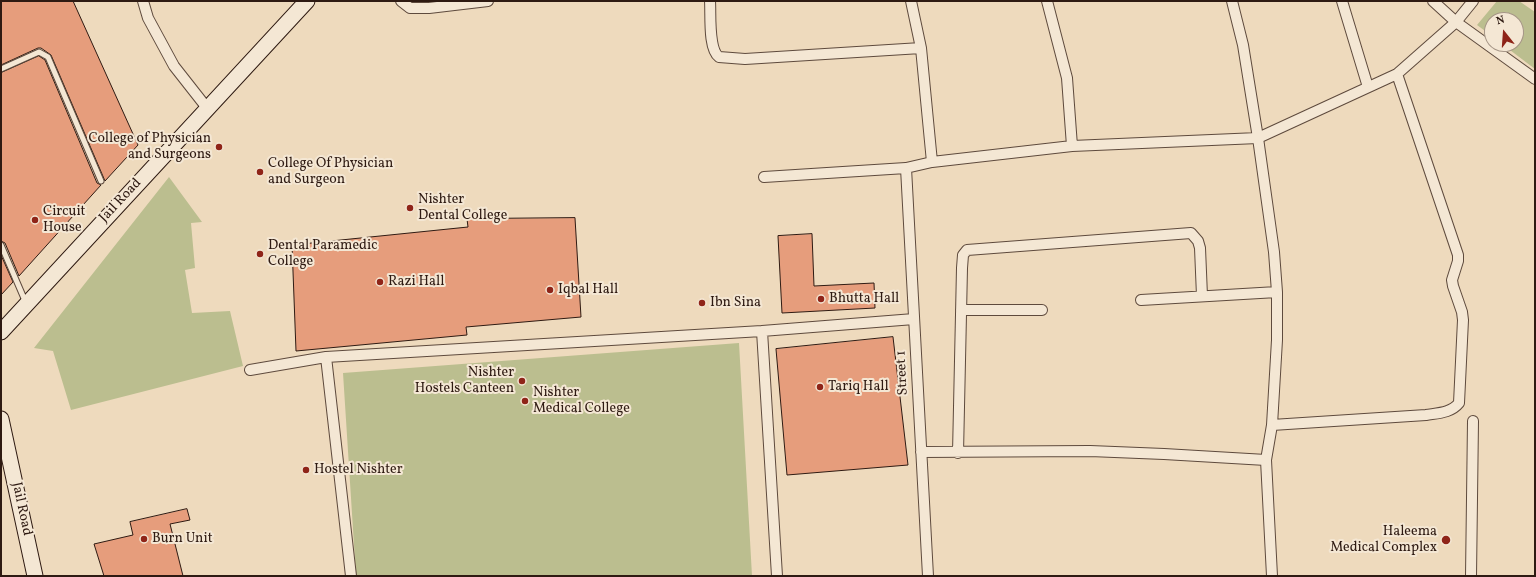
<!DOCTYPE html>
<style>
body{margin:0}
#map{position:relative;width:1536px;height:577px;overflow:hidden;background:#eedabd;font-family:Vollkorn,serif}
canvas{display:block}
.frame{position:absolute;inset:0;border:2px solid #2e1a12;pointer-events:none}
.north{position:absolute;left:1484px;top:12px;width:40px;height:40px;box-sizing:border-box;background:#f4e7d4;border:1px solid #a59586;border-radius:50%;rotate:343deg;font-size:11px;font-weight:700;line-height:16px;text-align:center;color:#2e1a12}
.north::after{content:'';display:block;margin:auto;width:14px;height:18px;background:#8f2418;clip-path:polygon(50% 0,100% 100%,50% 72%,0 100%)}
</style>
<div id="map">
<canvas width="1536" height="577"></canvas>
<div class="frame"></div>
<div class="north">N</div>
</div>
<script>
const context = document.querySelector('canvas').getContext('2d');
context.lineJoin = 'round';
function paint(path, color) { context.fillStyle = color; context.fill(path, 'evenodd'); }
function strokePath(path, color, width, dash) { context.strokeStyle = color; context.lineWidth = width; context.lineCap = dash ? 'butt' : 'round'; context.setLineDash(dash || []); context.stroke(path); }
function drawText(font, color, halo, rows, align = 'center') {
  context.font = font + ' Vollkorn,serif'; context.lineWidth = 4; context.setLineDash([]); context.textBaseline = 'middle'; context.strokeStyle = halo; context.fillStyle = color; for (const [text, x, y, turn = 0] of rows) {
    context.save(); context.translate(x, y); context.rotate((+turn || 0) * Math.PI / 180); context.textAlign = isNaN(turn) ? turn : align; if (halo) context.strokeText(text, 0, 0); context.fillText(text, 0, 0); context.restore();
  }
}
const green = new Path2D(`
 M1497,1H1519L1535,12V69L1502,44H1516V20H1492V36L1477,25Z
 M169,177L202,222L191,223L195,268L185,270L192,313L230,311L243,366L71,410L53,351L34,348Z
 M739,343L752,576H356L343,373Z`);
const building = new Path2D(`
 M1,1H73L138,145L105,181L51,55L41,48H38L1,65Z
 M39,56L45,60L97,183L101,185L19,276L5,243L1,241V73Z
 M575,218L581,317L466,327L467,335L296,351L292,245L468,227L467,219Z
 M812,234L814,286L874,283L875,308L782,313L778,236Z
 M1,255L13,282L1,295Z
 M893,337L908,465L787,475L776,349Z
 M187,509L190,520L170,524L183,576H104L94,544L133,535L130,522Z`);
const lane = new Path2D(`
 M1,69L39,52L48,57L101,181
 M1,245L26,303`);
const street = new Path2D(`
 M143,1L148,18L174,66L207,108
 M401,1L410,8H429L488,1
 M710,1C711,15 708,49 719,57L745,59L921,48
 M911,1L921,48L932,162
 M1047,1L1067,78L1072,146
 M1232,1L1243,45L1258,138L1274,252L1277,292V340L1272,425L1266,460L1272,576
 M1342,1L1368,87
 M1433,1L1456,22L1535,79
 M906,168L928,576
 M764,177L906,168L932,162L1072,146L1258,138L1397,74L1456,22L1473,1
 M1141,300L1277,292
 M961,310H1042
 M762,331L777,576
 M326,357L351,576
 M250,370L326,357L762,331L914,319
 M1272,425L1426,415C1438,413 1451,413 1459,403L1463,320L1462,312L1453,286L1452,280L1458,261V255L1397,74
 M921,452L1090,451L1164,454L1266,460
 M958,453L962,268L963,255L967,250L1191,233L1198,241L1200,248L1202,296
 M1471,576L1473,421`);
const secondary = new Path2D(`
 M1,332L307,1
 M1,419L35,576`);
const markers = [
 [219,147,4,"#8f2418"],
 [260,172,4,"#8f2418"],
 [410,208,4,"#8f2418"],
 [35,220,4,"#8f2418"],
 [260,254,4,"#8f2418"],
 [380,282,4,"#8f2418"],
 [550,290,4,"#8f2418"],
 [821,299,4,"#8f2418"],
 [702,303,4,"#8f2418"],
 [522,381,4,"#8f2418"],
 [820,387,4,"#8f2418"],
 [525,401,4,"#8f2418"],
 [306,470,4,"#8f2418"],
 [144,539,4,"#8f2418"],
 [1446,540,5,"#8f2418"]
];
const poiNames = [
 ["College of Physician",211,139,"right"],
 ["and Surgeons",211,155,"right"],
 ["College Of Physician",268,164],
 ["and Surgeon",268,180],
 ["Nishter",418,200],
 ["Dental College",418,216],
 ["Circuit",43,212],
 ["House",43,228],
 ["Dental Paramedic",268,246],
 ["College",268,262],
 ["Razi Hall",388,282],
 ["Iqbal Hall",558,290],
 ["Bhutta Hall",829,299],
 ["Ibn Sina",710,303],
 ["Nishter",514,373,"right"],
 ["Hostels Canteen",514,389,"right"],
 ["Tariq Hall",828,387],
 ["Nishter",533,393],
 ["Medical College",533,409],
 ["Hostel Nishter",314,470],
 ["Haleema",1437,532,"right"],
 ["Medical Complex",1437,548,"right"],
 ["Burn Unit",152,539]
];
const streetNames = [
 ["Jail Road",121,201,-47],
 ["Street 1",903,373,-93],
 ["Jail Road",21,509,78]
];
paint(green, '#bbbe8f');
paint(building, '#e69d7c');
strokePath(building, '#2e1a12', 1);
strokePath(lane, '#5e4a3d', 7);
strokePath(street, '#5e4a3d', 12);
strokePath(secondary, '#2e1a12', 17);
strokePath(lane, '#f4e7d4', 5);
strokePath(street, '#f4e7d4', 10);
strokePath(secondary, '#f4e7d4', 15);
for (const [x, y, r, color] of markers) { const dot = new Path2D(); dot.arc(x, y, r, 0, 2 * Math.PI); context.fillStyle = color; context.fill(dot); strokePath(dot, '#f4e7d4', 1.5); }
drawText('14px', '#2e1a12', '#f4e7d4', poiNames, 'left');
drawText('14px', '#2e1a12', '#f4e7d4', streetNames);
</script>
